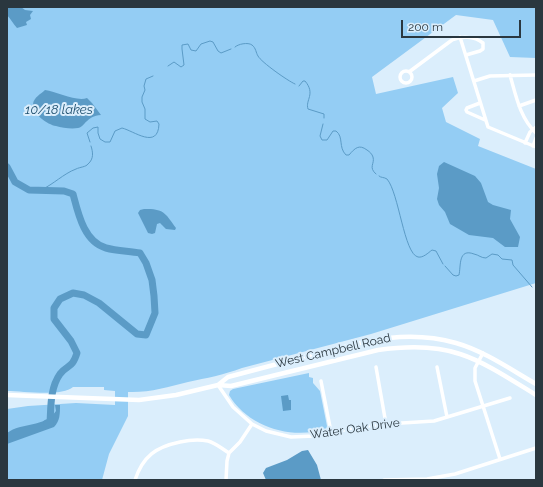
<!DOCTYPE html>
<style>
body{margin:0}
#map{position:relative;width:543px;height:487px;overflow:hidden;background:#dbeefc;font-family:Raleway,sans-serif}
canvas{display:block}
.frame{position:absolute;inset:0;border:8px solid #2a373f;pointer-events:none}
.scale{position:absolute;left:401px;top:20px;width:120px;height:18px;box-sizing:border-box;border:2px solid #2a373f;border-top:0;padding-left:5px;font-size:12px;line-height:14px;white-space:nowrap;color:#2a373f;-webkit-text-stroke:3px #dbeefc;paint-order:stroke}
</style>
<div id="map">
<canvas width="543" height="487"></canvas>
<div class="frame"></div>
<div class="scale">200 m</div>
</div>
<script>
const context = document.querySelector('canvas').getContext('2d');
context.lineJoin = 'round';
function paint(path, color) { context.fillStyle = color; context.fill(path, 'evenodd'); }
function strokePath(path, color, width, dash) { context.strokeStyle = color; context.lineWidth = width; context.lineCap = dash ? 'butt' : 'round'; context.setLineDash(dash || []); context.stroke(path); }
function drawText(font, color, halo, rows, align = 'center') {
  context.font = font + ' Raleway,sans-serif'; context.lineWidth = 4; context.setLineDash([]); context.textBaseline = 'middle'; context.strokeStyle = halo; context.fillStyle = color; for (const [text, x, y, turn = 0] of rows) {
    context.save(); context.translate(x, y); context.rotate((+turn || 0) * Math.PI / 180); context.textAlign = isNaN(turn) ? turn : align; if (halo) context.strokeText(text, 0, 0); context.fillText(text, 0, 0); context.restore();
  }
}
const green = new Path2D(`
 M7,7H536V58L510,57L493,20L456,15L372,77L376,94L453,77L458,93L442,108L446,122L480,139L478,146L536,169V283L371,334L242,368C223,375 207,378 188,382C168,387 148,393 128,392V416L109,454L102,480H7V409L28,406L76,403L115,405V391L104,390V387H73C62,397 23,391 7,391Z
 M309,373V377L313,378V383L320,391L327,426L326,429C291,440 248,427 229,395L230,391L233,389Z`);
const water = new Path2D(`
 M7,7H21L25,10L33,11L30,15L31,19L26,22L27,25L17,28C13,24 11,19 7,15Z
 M45,90C57,92 77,102 87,98L92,103L101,115C86,116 85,127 78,128C72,129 62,128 56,126C48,125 31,113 33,104C34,97 41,94 45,90Z
 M444,162L475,176L481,183L488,202L493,205L511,210L510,219L520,237L518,247H505L493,238L469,235L450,224L445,212L439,205L437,199L439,188L437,174L439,166Z
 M144,209C164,208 166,214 176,228L175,230L166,229L160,223L157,224L155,233L152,234L148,233L138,213L140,210Z
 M288,395L289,400H291V410L283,411L281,396Z
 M55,405H60C60,414 60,421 54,427L7,444V433C22,422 44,428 56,411Z
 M308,450L317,465L321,480H266L263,473L266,468L287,460L302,451Z`);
const stream = new Path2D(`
 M235,47C238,44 248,42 252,45C256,48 256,53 258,56C261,62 288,81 295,84
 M168,66L174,62L181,67L184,65L182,49V45L188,44L191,50L196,51L201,44L210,41L213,42L218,51L221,53L231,49
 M299,86L303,81H305C316,94 305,100 308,109L324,114V118
 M323,124L320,136L322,140H327L333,131H336C344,137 338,147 346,155H349C355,148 359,144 367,150C370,152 372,154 373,157C375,164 368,167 376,174
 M90,142L87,133L93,128L98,127V133L100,139L105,142H110L115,131L122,128C134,131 158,150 159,124L157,121L150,122L145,119V109L142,102V97L145,90L144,86L146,79L153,76
 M379,176C381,178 384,177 387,179C399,193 404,254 418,257C423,258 428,253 432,250L436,251L443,264
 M41,190C54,184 63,174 76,169C80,167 86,167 88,164C94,159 93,152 91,146
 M445,266L453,275L456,276L459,275C461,266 458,248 474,254C479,255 481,258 486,258L492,254L498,255L502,259L512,260L513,265L532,287`);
const river = new Path2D(`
 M7,167L15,182L29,190L64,191L73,194C78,213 84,242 106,248C117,251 129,251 140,253L146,263L152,280L154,296L155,313L146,335L137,334L99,303L84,295L73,293L60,299L54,308V319L71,341L77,353C72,369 68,364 60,374C50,388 51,407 50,423H47`);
const minor = new Path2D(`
 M460,37L488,127L536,147
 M400 77a6 6 0 1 1 12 0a6 6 0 1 1-12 0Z
 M409,72L452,40C461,36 474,36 483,43V49L480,51L466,55
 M510,75C516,96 520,118 536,133
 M474,81L490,76L536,75
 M480,103L467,108L466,110L467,112L485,120
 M519,106L536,100
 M525,143L530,132L536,127
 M533,146L536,138
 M483,353L475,368V381L500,459
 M376,367L386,424
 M437,367L447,417
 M321,381L331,432
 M218,385L233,407L252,424L266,431L291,437L314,436L358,427L386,424L434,421L510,398
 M135,480C143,456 156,447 180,442C189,440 198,439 208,441C216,443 222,449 229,453
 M226,480L227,461L229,453L240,442L252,424
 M384,480L427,479L455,474L536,448`);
const secondary = new Path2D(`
 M218,385L228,377C258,369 288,361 319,353C365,341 407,329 456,343C484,351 510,369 536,384
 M7,395L139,400L176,395L218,385L231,386L378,350C406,346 434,345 460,354C485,362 513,381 536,395`);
const streetNames = [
 ["West Campbell Road",333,351,-13],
 ["Water Oak Drive",355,429,-8]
];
const waterNames = [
 ["10/18 lakes",59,110]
];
paint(green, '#94cdf4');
paint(water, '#5b9bc6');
strokePath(stream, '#5b9bc6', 1);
strokePath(river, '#5b9bc6', 7);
strokePath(minor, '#fff', 3.5);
strokePath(secondary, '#fff', 4.5);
drawText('12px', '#2a373f', '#dbeefc', streetNames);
drawText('italic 13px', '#1e4f6e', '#dbeefc', waterNames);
</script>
